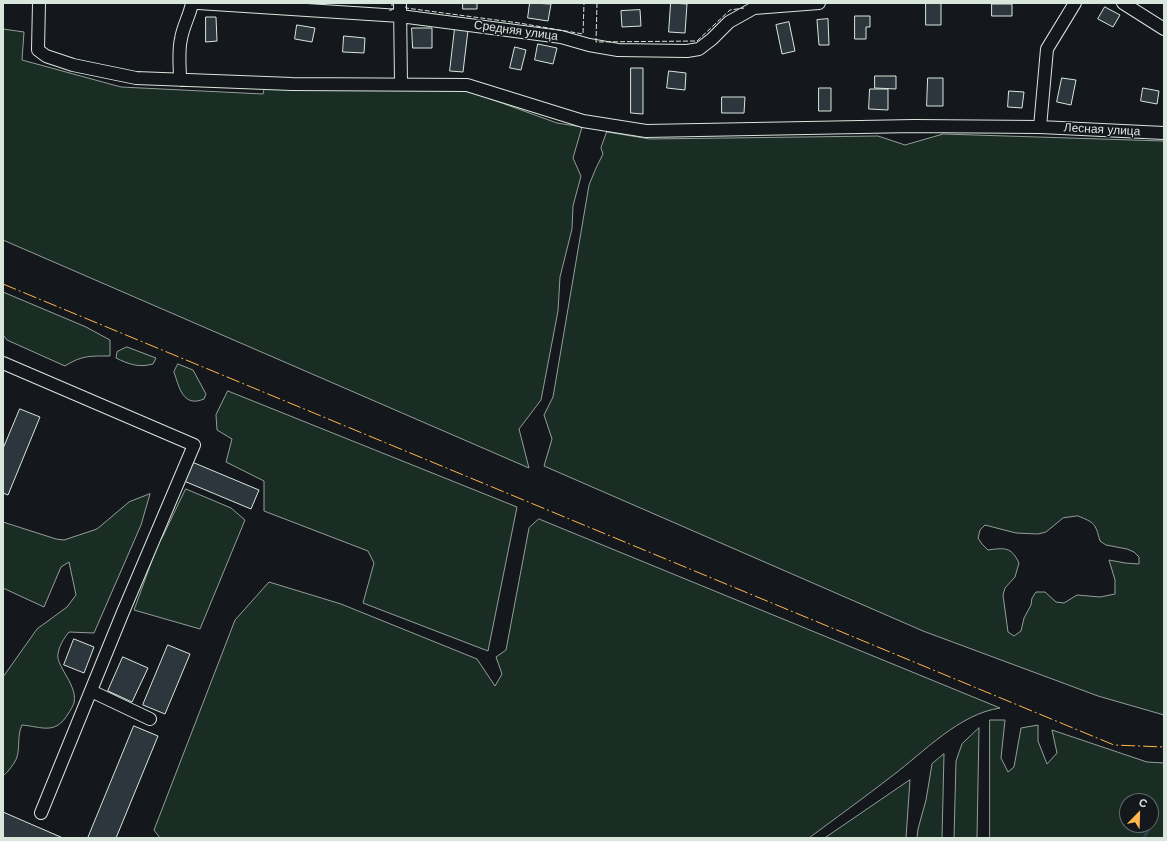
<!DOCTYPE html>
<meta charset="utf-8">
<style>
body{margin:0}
#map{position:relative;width:1167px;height:841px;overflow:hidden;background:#14181c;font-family:Helvetica,sans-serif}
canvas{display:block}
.frame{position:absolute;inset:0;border:4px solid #d8e6dc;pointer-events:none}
.north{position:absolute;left:1119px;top:793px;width:40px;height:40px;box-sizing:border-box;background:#14181c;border:1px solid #626a69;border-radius:50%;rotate:23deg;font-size:11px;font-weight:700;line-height:16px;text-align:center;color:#d8e6dc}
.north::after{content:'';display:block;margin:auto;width:14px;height:18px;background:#ffb74d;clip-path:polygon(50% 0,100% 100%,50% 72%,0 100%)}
</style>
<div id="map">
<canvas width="1167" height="841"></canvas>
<div class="frame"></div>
<div class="north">С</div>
</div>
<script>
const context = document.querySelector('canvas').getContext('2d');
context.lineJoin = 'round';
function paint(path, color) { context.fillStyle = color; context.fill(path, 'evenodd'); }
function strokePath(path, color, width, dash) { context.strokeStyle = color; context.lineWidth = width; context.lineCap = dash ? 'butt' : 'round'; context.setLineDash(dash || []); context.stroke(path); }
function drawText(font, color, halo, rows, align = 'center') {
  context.font = font + ' Helvetica,sans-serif'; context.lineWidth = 3; context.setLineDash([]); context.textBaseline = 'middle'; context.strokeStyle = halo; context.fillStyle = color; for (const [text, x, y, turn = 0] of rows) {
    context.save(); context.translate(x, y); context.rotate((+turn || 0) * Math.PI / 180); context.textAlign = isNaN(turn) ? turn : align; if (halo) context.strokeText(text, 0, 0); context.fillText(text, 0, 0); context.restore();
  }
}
const green = new Path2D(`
 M3,29L24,32L22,60L121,87L263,94L265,85L463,89L557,123L582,127L573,158L581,176L573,206L572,229L560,277L558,311L541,400L519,429L529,468L3,240Z
 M607,132L650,139L878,136L905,145L943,134L1164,141V715L1098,696L923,631L544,466L552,439L544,415L553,397L589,185L596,168L603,154L601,148ZM1078,516C1095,523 1095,523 1100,541L1106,545L1127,549L1134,552L1139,557V564L1125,563L1109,560L1115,580V594L1100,597L1077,595L1064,603L1056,602L1045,592H1036L1032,598L1031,605L1024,618L1021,631L1014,636L1008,632L1003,595L1005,588L1015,577L1019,563C1011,546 1004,548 988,550L982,544L978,538L980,530L985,525L1016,533L1038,534L1046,532L1063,518Z
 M3,292L86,327L110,340V356C91,356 82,355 65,366L7,340L3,335Z
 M127,347L156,358L153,364C139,368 128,364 116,358L117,352Z
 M178,364L193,370L206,394L204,399C183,408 179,387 174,372Z
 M228,391L517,507L488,651L363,603L374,563L368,551L264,511V481L226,462L232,439L217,430L216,415Z
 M186,489L231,508L245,520L200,629L134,610L158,544L162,538Z
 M150,494L141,525L94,633L69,632C64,638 59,646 58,654C57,659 60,664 62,668C67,678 77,691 74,703C73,706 70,711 68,714C55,735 43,727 22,725C17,736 20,747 17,757C15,763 8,772 3,776V677L37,629L67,607L76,595L69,562L61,567L44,607L3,588V522L56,539L64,540L97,529L129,502Z
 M539,519L1000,708C959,714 924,752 892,776C865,797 837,817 809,838H160L154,830L235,620L269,582L341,604L477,659L495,686L502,674L496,657L506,650L529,528Z
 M990,720H1005L1001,758L1008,772L1014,767L1021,728L1038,725V741L1047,764L1057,753L1052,730L1147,762L1164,763V838H990ZM1127,801H1151V825H1127Z
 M979,728L977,838H954L956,761L962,744Z
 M944,754L942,838H917L918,829L926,800L932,764Z
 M910,780L906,838H825Z`);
const stream = new Path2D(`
 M1144,838L1150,826`);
const building = new Path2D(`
 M463,3H477V9H463Z
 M530,3L551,4L548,21L528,18Z
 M671,3L687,4L685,33L669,32Z
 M926,3H941V25H926Z
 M992,4H1012V16H992Z
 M1105,7L1120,15L1113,27L1098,19Z
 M640,10L641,26L622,27L621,11Z
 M855,16H870V27H866V39H855Z
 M206,17H216L217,41L206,42Z
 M828,19L829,45H819L817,20Z
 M789,22L795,51L782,54L776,25Z
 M297,25L315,28L312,42L295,39Z
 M412,28H432V48H413Z
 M455,28L468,30L463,72L450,71Z
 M344,36L365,38L364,53L343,52Z
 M538,44L557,48L553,64L535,60Z
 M515,47L526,50L521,70L510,68Z
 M631,68H643V114L631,113Z
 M669,71L686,73L685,90L667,88Z
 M875,76H896V89L875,88Z
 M928,78H943V106H927Z
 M1062,78L1076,80L1071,105L1057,102Z
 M819,88H831V111H819Z
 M1143,88L1159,91L1157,104L1141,101Z
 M870,89H888V110L869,109Z
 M1009,91L1024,92L1022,108L1008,107Z
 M722,97H745L744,113H722Z
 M20,409L40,417L8,495L3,493V449Z
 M192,462L259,490L251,509L184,481Z
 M74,639L94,647L84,673L64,665Z
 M168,645L190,654L165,714L143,705Z
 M123,657L148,668L132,702L108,691Z
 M134,726L158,736L116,838H88Z
 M3,812L63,838H3Z`);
const minor = new Path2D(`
 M39,3L38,50L46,56L73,65L136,78L292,84L467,85L583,121L646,131L914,126L1040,127L1047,49L1075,3
 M198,3L400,16L561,37L589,45L618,50L687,51L699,49L712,39L729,22L754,8L819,3
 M400,3L401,84
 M1123,3L1164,29
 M180,80C180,67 178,51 181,39C183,26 190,15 192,3
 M1040,127L1164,133
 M3,363L194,445L123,612L41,813
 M91,691L150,719`);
const fence = new Path2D(`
 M597,3L596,42L697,41L730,10L744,8
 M406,6V8L519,23L583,34L584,3
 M389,10H392V3`);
const power = new Path2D(`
 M3,284L1114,745L1164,747`);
const streetNames = [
 ["Средняя улица",516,31,8],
 ["Лесная улица",1102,130,3]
];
paint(green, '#1a2d24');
strokePath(green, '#939e99', 1);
strokePath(stream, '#2f3f4d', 3);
paint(building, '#2c363c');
strokePath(building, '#d8e6dc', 1);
strokePath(minor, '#d8e6dc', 14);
strokePath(minor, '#14181c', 12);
strokePath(fence, '#d8e6dc', 1, [5, 2]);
strokePath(power, '#ffb74d', 1, [14, 3, 2, 3]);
drawText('12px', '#d8e6dc', '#14181c', streetNames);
</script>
